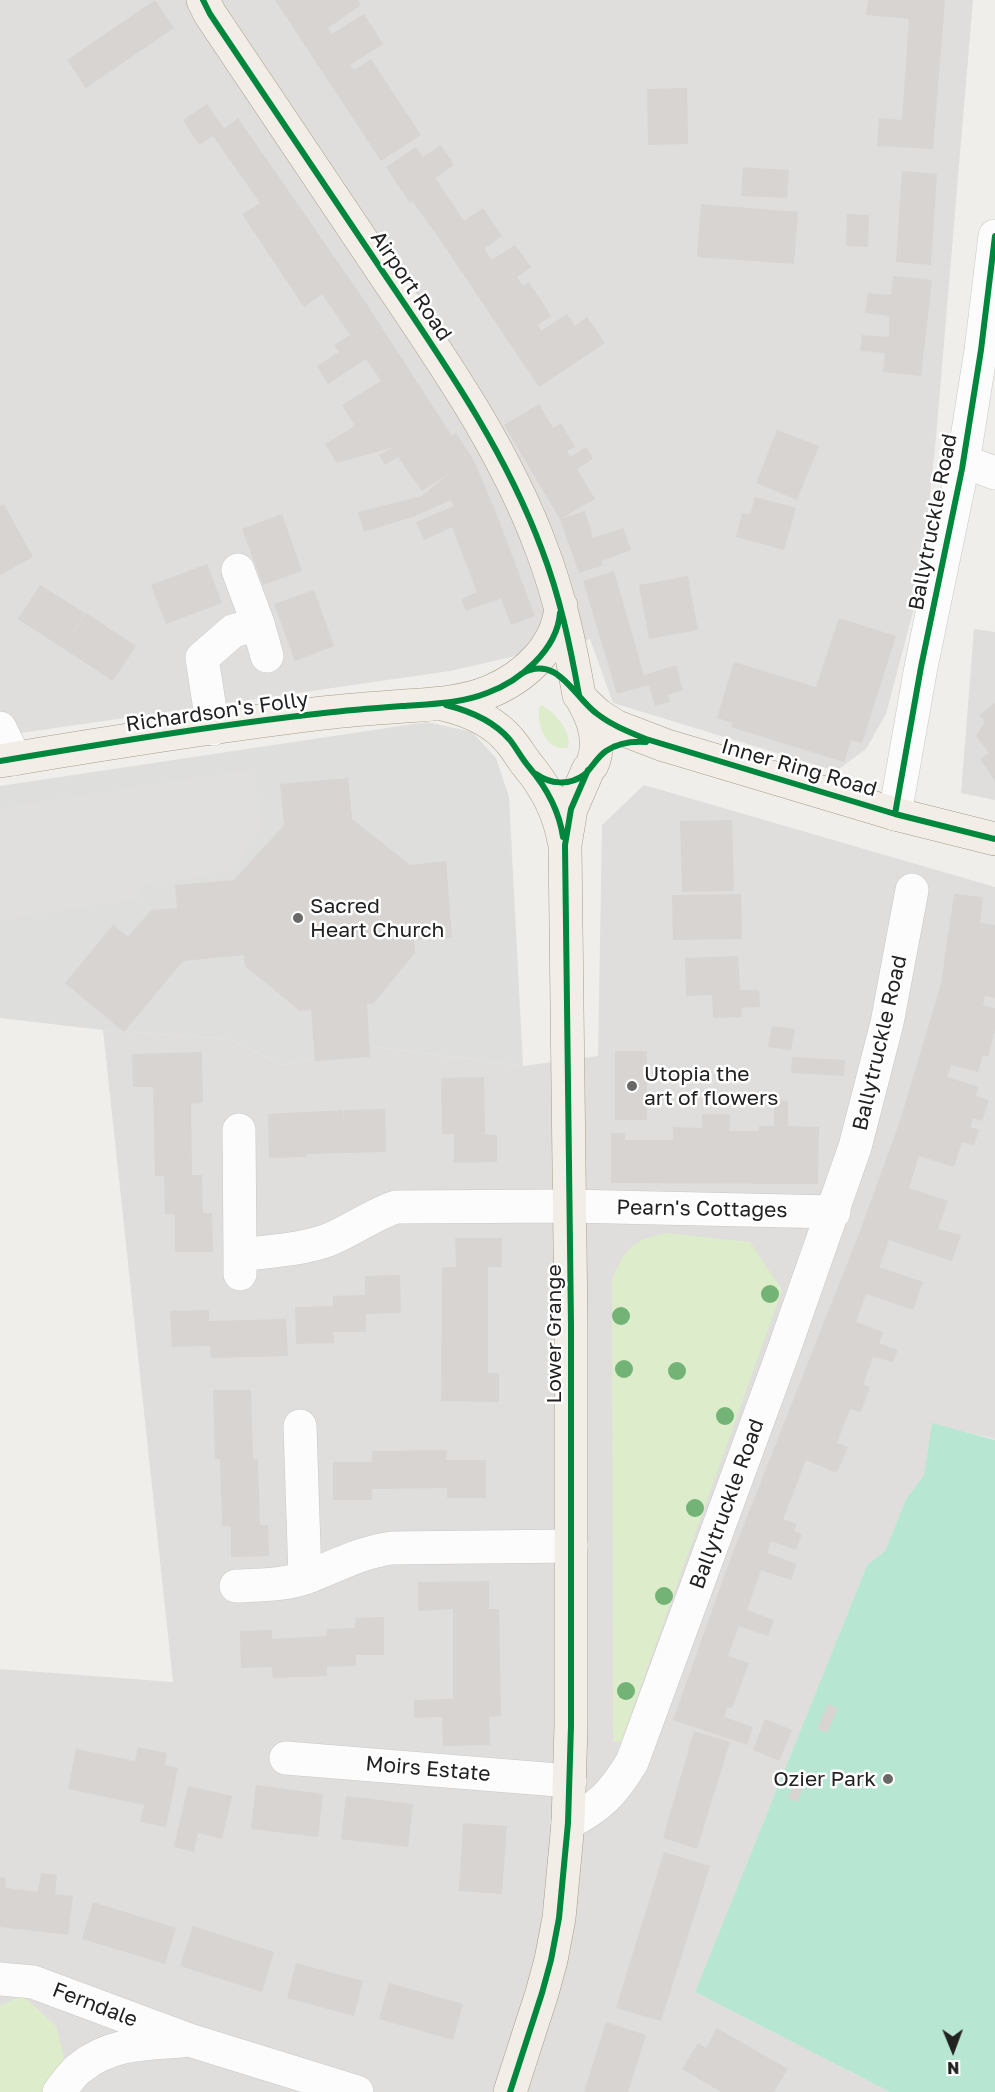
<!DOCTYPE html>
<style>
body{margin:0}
#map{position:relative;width:995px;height:2092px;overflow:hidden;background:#f0eeeb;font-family:"Golos Text",sans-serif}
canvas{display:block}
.north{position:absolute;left:923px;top:2020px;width:60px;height:60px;-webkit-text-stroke:4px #fff;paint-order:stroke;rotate:179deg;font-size:16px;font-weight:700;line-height:24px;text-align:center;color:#222}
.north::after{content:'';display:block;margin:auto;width:21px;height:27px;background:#222;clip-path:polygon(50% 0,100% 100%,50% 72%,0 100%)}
</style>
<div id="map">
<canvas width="995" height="2092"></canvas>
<div class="north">N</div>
</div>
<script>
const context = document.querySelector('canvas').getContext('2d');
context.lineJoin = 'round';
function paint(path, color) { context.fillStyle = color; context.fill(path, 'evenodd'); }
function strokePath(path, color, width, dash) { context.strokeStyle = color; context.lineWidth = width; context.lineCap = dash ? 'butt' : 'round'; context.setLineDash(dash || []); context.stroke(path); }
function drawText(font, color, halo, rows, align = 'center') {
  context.font = font + ' "Golos Text",sans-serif'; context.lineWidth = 5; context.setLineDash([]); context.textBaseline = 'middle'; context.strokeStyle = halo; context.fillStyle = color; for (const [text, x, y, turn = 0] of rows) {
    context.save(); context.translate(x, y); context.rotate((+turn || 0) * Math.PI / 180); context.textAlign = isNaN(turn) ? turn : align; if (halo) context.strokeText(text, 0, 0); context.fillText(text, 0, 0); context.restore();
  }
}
const residential = new Path2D(`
 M0,0H973L935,449L919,589L886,714L866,749L836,771L613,703L590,639L450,671L0,736Z
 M974,629L995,632V800L961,793Z
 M644,785L995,887V1439L932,1424L924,1475L906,1499L885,1551L867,1565L695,1992L890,2092H0V1669L173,1682L103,1030L229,1039L283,1065L376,1047L523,1066L598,1056L602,825Z`);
const religious = new Path2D(`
 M427,722L472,732L496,758L509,797L523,1066L376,1047L283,1065L229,1039L103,1030L0,1018V786Z`);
const grass = new Path2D(`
 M542,705C555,712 573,733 568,748C545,751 537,726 539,707Z
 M666,1233L750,1242L782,1290L621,1742L613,1741L612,1279C626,1247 631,1241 666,1233Z
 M22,1995L56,2026L65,2061L41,2092H0V2006Z`);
const pitch = new Path2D(`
 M932,1423L995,1440V2092H890L695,1992L867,1565L885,1551L906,1499L924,1475Z`);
const parking = new Path2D(`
 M253,769L262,828L230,871L139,885L140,898L0,920V808Z`);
const building = new Path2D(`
 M155,0L174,28L86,88L67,60Z
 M275,0H358L361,5L328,28L332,34L364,14L383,44L350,65L354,70L371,59L421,135L381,161Z
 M868,0H945L933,149L877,146L879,118L902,120L909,19L866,15Z
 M687,88L688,144L648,145L647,89Z
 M207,104L224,129L238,118L362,297L452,436L456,433L473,459L495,510L535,616L511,625L501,598L466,611L461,599L477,592L452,527L424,540L416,522L454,506L451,500L415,516L364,532L358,512L422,496L450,473L422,491L398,457L385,465L379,455L394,447L337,463L325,444L355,426L342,405L381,381L366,359L328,384L317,366L339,352L334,345L350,335L322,294L304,307L242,214L260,203L213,136L199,145L183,120Z
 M441,145L454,165L435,178L439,184L464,221L483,208L502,236L484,249L492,260L515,245L531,267L517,277L523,286L529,282L551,316L538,325L541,331L567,314L575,326L587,317L605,343L539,387L439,238L413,202L410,203L386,167L416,147L423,157Z
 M743,167L789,170L787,198L741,196Z
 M902,171L937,174L931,265L896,262Z
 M701,204L798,212L794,264L697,257Z
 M847,214L869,215L868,247L846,246Z
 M893,276L932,280L921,376L883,372L885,353L860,351L862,335L889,337V316L865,313L868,293L891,295Z
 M539,404L553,428L561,423L575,447L567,451L570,457L586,447L593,459L577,469L595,499L560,519L504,425Z
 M777,430L819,446L797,500L756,483Z
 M755,497L796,508L784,550L736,537L742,513L750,515Z
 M4,504L33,557L0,575V506Z
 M585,511L593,538L623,528L631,550L601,561L603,565L579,573L560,519Z
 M282,514L302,571L263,585L242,529Z
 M207,564L222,603L166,624L151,585Z
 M614,571L644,675L676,665L683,690L668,695L670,702L655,706L649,685L617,694L583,581Z
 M688,576L698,630L649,639L639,585Z
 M40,585L85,613L65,645L86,613L136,646L113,681L18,619Z
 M314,590L334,646L295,661L274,604Z
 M839,618L896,636L862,743L851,740L844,762L731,727L733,723L717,718L734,662L816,687Z
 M995,703V781L980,759L989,753L976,736L985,722L979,715Z
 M348,778L352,819L410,865L446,861L452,938L414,940L415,953L373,1004H367L370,1057L315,1061L311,1010L300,1011L245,966L244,955L183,961L124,1032L65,983L113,925L128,937L151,910L177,908L175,885L234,880L284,825L280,784Z
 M732,820L734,891L682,892L680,821Z
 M741,894L742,939L673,940L672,895Z
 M954,894L983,897L980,923L995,925V998L985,996L983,1005L995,1008V1030L988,1057L983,1055L978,1072L951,1065L947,1077L979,1087L976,1096L989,1100L982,1121L973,1118L970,1127L979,1130L974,1145L962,1142L954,1167L919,1156L909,1188L948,1201L938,1229L961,1235L952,1261L889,1240L879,1267L923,1282L913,1310L866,1294L856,1322L883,1332L879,1343L898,1350L893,1362L873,1357L863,1385L870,1387L861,1412L850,1409L837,1443L848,1447L837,1473L806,1460L783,1519L797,1524L794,1531L802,1534L796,1550L771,1541L767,1553L797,1564L791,1580L761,1570L747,1610L774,1620L768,1636L739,1626L728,1656L749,1663L732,1708L727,1707L724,1717L753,1727L747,1745L673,1720L730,1560L860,1231L900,1121L941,984Z
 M738,956L740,990H759L760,1007L741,1008L742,1017L713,1018L712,995L686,996L685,958Z
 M772,1026L795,1029L791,1050L768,1047Z
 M615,1051H647V1120H615Z
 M202,1052L203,1103L191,1104L192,1175H202L203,1213H212L213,1252H175V1214H165L164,1176H155L153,1087H133L132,1054Z
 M792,1057L845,1060L844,1076L791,1073Z
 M484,1077L485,1134L497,1135V1162L454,1163V1134H442L441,1078Z
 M774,1100L788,1101V1126L819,1127L818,1184L611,1183V1133H625V1140H673V1127L702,1128V1114H730L729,1131H759V1126H774Z
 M385,1109L386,1152L307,1154V1157L269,1158L268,1114L343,1110L344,1126V1110Z
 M455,1238H502V1267H488V1373H499V1402L441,1401L442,1267H456Z
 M400,1275L401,1313L366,1314V1332H333L334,1343L296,1344L295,1307L333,1306V1296L365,1295V1276Z
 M209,1310V1321L286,1319L288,1356L211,1358L210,1346L172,1347L170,1311Z
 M213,1390H251L253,1459H258L260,1525H268L269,1556L231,1557V1526H222L220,1459H215Z
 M447,1450L446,1460H486V1498H447V1488L372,1489V1500H333V1462H372V1451Z
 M489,1581V1609H499L501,1716L489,1717L490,1745L443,1746L442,1717L414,1718V1700L453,1699V1609L418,1611V1582Z
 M384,1617V1655H356V1666L327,1667V1676L273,1678L272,1667L241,1668L240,1631L272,1630V1639L326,1636L327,1629L355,1628L356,1618Z
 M828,1704L838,1708L827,1733L817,1729Z
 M765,1719L792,1730L779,1761L753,1750Z
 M694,1731L730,1742L697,1849L663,1838Z
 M138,1747L167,1753L165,1765L178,1768L166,1827L140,1822L144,1805L68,1789L76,1749L135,1761Z
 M798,1773L808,1777L797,1802L788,1798Z
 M256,1785L323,1794L318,1837L251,1829Z
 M188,1786L232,1796L222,1839L198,1833L194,1852L174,1847Z
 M346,1796L413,1804L408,1847L341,1839Z
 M463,1823L507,1826L502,1894L459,1891Z
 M664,1852L710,1866L661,2021L616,2008Z
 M41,1873L57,1875L55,1894L73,1896L68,1935L0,1927V1877L6,1878L5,1888L38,1892Z
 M93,1902L176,1928L165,1964L82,1939Z
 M193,1926L274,1952L262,1992L180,1966Z
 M296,1963L363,1981L354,2016L287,1998Z
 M389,1983L463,2004L453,2040L379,2019Z
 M606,2022L646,2035L628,2092H584Z
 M717,2028L788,2069L774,2092H721L682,2069L698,2043L706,2048Z`);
const minor = new Path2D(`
 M963,461L995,473
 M258,624L267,656
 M0,728L15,759
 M213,729L202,658L233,631L258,624L238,570
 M895,814L921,667L962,469L981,350L995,236
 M239,1130L240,1255
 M240,1274V1255C269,1251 301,1250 328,1240C352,1231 371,1215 396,1207L569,1206L834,1212
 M300,1426L305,1578
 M236,1586C259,1585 283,1585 305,1578C334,1567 361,1552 392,1548L571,1546
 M286,1758L570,1781
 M568,1823C600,1807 614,1792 632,1762L782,1355L855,1147L887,1023L912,890
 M0,1979L33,1982L189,2040L357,2092
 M59,2092C66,2084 72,2073 81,2067C111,2043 144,2044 181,2041`);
const major = new Path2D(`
 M203,0L210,14C269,102 328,190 387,278C445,364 506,452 542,550C560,597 570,645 579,695
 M582,699C594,719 602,742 592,765
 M583,701L598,715L617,727L664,745L895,814L995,839
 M442,704C468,710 493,720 510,741C517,749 522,759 529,767C547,789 559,813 564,841
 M0,761C107,743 215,726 323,713C350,710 377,708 405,706C433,704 462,703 489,692C525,677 558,647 561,606
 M510,2092L542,1993L551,1960L559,1918L568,1823L571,1726V1325L565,845L571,809L588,770`);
const cycleway = new Path2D(`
 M203,0L210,14C269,102 328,190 387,278C445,364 506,452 542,550C560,597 570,645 579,695
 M521,674C557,653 574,697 596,713C611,725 629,732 646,739L895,814L995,839
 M446,705C470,711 494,721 510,740C517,749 522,759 529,767C546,787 559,810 563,837
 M0,761C108,743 216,725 324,713C350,710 376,708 402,706C430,704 459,704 487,693C520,681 557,650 560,613
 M536,774C550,784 569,786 584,775C592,768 597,757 606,751C618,743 632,741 646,742
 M895,814L921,667L962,469L981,350L995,236
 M510,2092L542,1993L551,1960L559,1918L568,1823L571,1726V1325L565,845L571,809L588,770`);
const trees = [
 [770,1294],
 [621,1316],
 [624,1369],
 [677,1371],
 [725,1416],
 [695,1508],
 [664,1596],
 [626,1691]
];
const markers = [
 [298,918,6,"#6a6968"],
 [632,1086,6,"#6a6968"],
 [888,1779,6,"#6a6968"]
];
const streetNames = [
 ["Airport Road",411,286,56],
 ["Ballytruckle Road",933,522,-79],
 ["Richardson's Folly",217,712,-8],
 ["Inner Ring Road",799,768,16],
 ["Ballytruckle Road",880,1043,-77],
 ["Pearn's Cottages",702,1209,1],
 ["Lower Grange",554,1334,-90],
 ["Ballytruckle Road",727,1504,-70],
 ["Moirs Estate",428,1769,5],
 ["Ferndale",95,2005,21]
];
const poiNames = [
 ["Sacred",310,906],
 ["Heart Church",310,930],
 ["Utopia the",644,1074],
 ["art of flowers",644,1098],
 ["Ozier Park",876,1779,"right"]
];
paint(residential, '#dfdedc');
paint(religious, '#dededc');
paint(grass, '#ddeccb');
paint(pitch, '#b7e6d2');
paint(parking, '#e0dfde');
paint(building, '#d7d4d2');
strokePath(minor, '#c9c8c7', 34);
strokePath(major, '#a79c86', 34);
strokePath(minor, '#fdfcfc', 33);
strokePath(major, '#f3ede7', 33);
strokePath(cycleway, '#00873e', 6);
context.fillStyle = '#73b476';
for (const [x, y] of trees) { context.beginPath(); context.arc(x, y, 9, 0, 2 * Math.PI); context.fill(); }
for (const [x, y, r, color] of markers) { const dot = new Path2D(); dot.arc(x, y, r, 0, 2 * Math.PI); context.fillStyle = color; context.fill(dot); strokePath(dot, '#fff', 2); }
drawText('21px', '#222', '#fff', streetNames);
drawText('21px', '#222', '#fff', poiNames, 'left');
</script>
